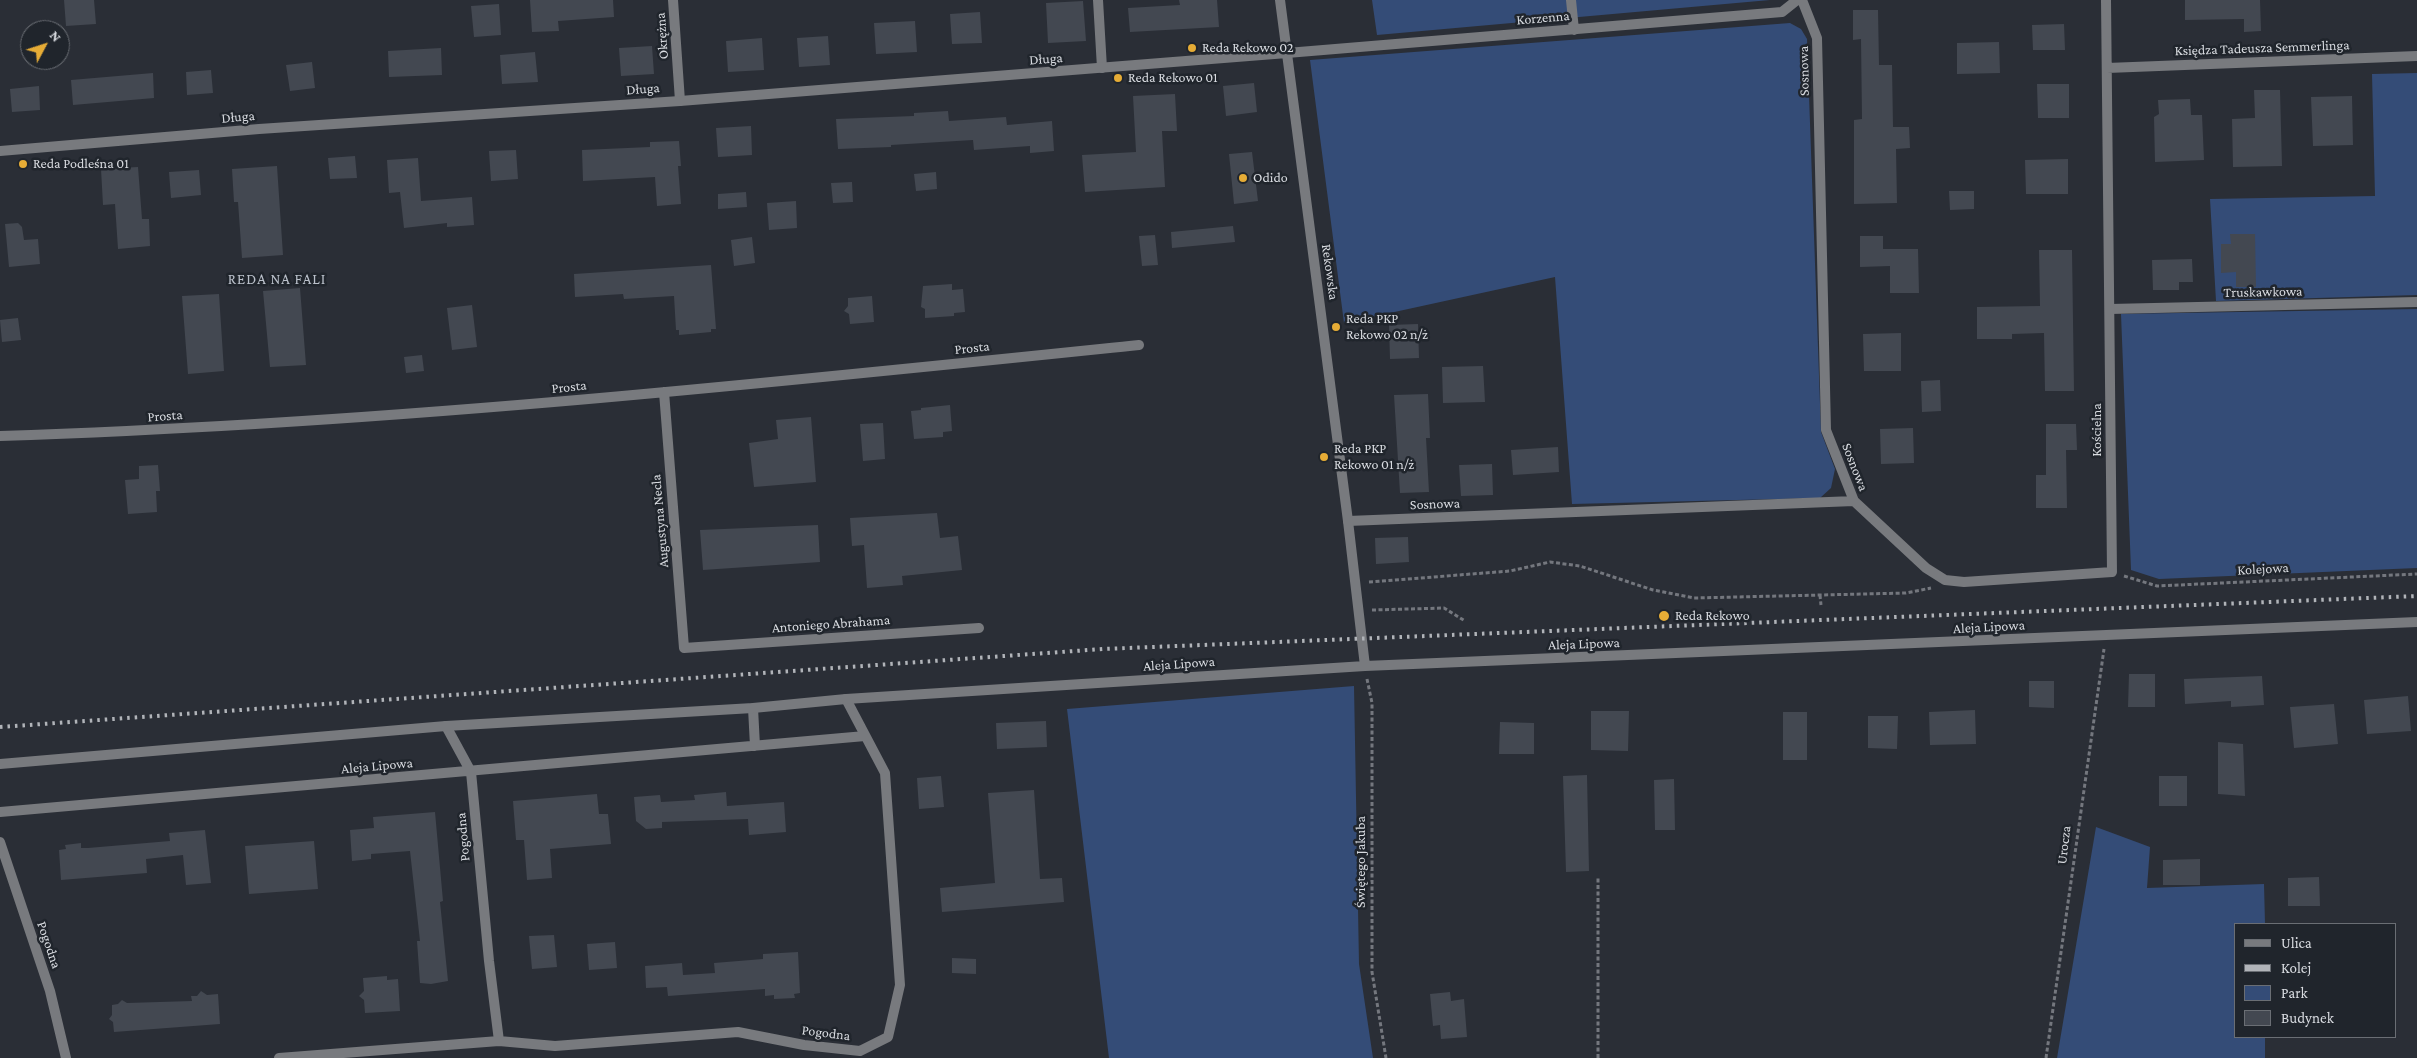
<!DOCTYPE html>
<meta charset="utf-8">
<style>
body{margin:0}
#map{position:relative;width:2417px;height:1058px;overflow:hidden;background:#2a2e36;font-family:"Crimson Pro",serif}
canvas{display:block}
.legend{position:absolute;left:2234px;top:923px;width:162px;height:115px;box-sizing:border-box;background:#20252c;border:1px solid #6a6e74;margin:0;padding:6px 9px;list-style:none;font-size:15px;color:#d8dbe0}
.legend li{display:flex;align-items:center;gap:10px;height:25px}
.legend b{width:25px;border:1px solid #6a6e74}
.north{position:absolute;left:20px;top:20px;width:50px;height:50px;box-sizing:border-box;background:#20252c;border:1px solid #6a6e74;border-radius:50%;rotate:50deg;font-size:14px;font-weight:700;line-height:20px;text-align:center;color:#d8dbe0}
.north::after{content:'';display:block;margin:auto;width:18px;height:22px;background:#e6ac36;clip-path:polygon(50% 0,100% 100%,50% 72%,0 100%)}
</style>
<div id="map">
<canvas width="2417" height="1058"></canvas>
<ul class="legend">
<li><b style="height:6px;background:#787a7e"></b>Ulica</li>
<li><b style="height:6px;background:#b1b4b9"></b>Kolej</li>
<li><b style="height:14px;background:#344c77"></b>Park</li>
<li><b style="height:14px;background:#434851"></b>Budynek</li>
</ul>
<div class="north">N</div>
</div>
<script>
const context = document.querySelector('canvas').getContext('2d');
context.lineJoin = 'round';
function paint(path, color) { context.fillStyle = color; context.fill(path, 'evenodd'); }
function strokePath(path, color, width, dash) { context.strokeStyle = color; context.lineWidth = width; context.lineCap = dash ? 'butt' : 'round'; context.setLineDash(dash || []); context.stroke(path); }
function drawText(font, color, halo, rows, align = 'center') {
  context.font = font + ' "Crimson Pro",serif'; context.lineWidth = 5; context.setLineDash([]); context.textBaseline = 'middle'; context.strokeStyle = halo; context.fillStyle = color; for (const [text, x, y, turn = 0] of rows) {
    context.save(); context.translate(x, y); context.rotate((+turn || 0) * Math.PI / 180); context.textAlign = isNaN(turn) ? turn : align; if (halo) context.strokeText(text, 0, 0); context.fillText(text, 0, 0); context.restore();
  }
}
const green = new Path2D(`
 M1372,0H1770L1377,35Z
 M1790,23L1801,29L1807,39L1821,432L1835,469L1831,488L1820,498L1572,504L1555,277L1344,323L1310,60Z
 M2417,73V295L2216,301L2210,199L2375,196L2372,74Z
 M2417,309V568L2159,579L2131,570L2121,314Z
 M1354,686L1359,964L1373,1058H1109L1067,709Z
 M2096,827L2150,847L2147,888L2264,884L2265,924H2236V1037H2265V1058H2057Z`);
const building = new Path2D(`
 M64,0H94L96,24L66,26Z
 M530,0H613L614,17L558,21L559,31L532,32Z
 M1179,0H1217L1219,27L1130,32L1128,8L1180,5Z
 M2185,0H2260L2261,31L2244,32V19L2185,20Z
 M1083,1L1086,41L1048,43L1046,3Z
 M499,4L501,35L474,37L471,6Z
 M1853,10H1878L1879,65H1892L1893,127H1909L1910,148L1896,149L1897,203L1854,204V120L1862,119L1861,39L1853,40Z
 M980,12L982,43L952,44L950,14Z
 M915,21L917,52L876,54L874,23Z
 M2064,24L2065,50H2033L2032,25Z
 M828,36L830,65L799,67L797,38Z
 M762,38L764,70L728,72L726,41Z
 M1999,42L2000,73L1957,74V43Z
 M652,46L654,74L621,76L619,48Z
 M441,48L442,75L389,77L388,51Z
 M535,52L538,82L502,84L500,55Z
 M312,62L315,88L290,91L286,65Z
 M211,70L213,93L187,95L186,72Z
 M153,73L154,98L73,105L71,80Z
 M1254,83L1257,112L1226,116L1223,86Z
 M2037,84H2069V118H2038Z
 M39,86L40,110L12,112L10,89Z
 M2254,90H2280L2282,166L2233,167L2232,119L2255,118Z
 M1175,94L1177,131H1162L1165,187L1085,192L1082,155L1136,152L1133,96Z
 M2352,96L2353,145L2313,146L2311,97Z
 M2190,99L2191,115H2202L2204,160L2155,162L2154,117L2159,114L2158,100Z
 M948,111L949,121L1006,117L1007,125L1052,121L1054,151L1030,153V146L974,150L973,140L891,145V147L838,149L836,119L914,116V113Z
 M751,126L752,155L718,157L716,128Z
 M679,141L681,166H678L681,204L657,206L655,177L583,181L582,150L650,147V142Z
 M516,150L518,179L491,181L489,151Z
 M1252,152L1258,201L1234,204L1229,154Z
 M355,156L357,178L330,179L328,158Z
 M418,158L421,201L472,197L474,225L447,227V223L404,228L400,192L389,193L387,160Z
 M2068,159V194H2026L2025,160Z
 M277,166L283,255L242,258L238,202H234L232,169Z
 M138,167L142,219H149L150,246L118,249L115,204L103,205L101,169Z
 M199,170L201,195L171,198L169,172Z
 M936,172L937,189L916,191L914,174Z
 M852,182L853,202L833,203L831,183Z
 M1949,191H1974V209L1950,210Z
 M746,192L747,207L718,209V194Z
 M796,201L797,228L769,230L767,203Z
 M18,223L22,227L24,240L38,239L40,264L9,267L5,224Z
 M1233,226L1235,242L1172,248L1171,232Z
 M2230,234H2255L2256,287H2236V272L2221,273V244H2231Z
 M1155,235L1158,265L1142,266L1139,236Z
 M1860,236H1883V249H1918L1919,293H1890V266L1860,267Z
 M752,237L755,263L734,266L731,240Z
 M2039,250H2072L2074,391H2045L2044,333L2012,334V339H1977V307L2040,306Z
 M2192,259L2193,282H2179V290H2153L2152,260Z
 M711,265L716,329H711V332L679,335V330H676L674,296L624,299L623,294L575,297L574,274Z
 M952,284V290L963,289L965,312L954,313V316L925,318V309L921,307L923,286Z
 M300,288L306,365L270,367L263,291Z
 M219,294L224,371L188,374L182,296Z
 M872,296L874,322L850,324L849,314L844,311L848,306V298Z
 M472,305L477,347L452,350L447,308Z
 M18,318L21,340L2,342L0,320Z
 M1418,324L1419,358L1390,359L1389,325Z
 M1901,333V371H1864L1863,334Z
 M422,355L424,371L406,373L404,357Z
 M1483,366L1485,402L1443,403L1442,367Z
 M1940,380L1941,411L1922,412L1921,381Z
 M1428,394L1430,438H1426L1429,492L1400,493L1394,395Z
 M950,405L952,431L943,432V437L914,439L911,411L921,410V408Z
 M811,417L816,482L754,487L749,443L778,439L776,420Z
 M883,423L885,459L863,461L860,424Z
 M2046,424H2076L2077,450H2066L2067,508H2036V475H2046Z
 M1913,428L1914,463L1881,464L1880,429Z
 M1558,447L1559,472L1513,475L1511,450Z
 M1492,464L1493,495L1461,496L1459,465Z
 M158,465L160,491H156L157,512L128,514L125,480L139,479V466Z
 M937,513L940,538L958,536L962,570L902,576L903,585L867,588L864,545L852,546L850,518Z
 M818,525L820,562L703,570L700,530Z
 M1408,537L1409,562L1376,564L1375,538Z
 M2129,674H2155V707H2128Z
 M2262,676L2264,705L2231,707V701L2185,704L2184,679Z
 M2029,681H2054V708L2029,707Z
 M2408,696L2411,731L2367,734L2364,700Z
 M2334,704L2338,744L2294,748L2290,707Z
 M1975,710L1976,744L1930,745L1929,712Z
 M1591,711H1629L1628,751L1591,750Z
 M1783,712H1807V760H1783Z
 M1868,716H1898L1897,749L1868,748Z
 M1046,721L1047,747L997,749L996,723Z
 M1500,722L1534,723V754H1499Z
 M2218,742L2243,744L2245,796L2218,794Z
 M1587,775L1589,871L1566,872L1563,776Z
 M941,776L944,807L919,809L917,778Z
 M2159,776H2187V806H2159Z
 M1674,779L1675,830H1655L1654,780Z
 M1034,790L1040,879L1062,878L1064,902L942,912L940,888L995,883L988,793Z
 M726,792L727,806L784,802L786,832L749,835L748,819L662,822V828L646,829L636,821L634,797L660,795L661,802L695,800L694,795Z
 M597,794L599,814H608L611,844L550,849L552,878L527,880L524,840H516L513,801Z
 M435,812L443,901L440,902L448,981L431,984L420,983L417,941H420L410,851L371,854V859L352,861L350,830L374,828L373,817Z
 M205,830L211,883L186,885L183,855L146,859L147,873L61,880L59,850L66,849L65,845L81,843V848H88L170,841L169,833Z
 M314,841L318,889L249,894L245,846Z
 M2200,859V885H2163V860Z
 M2319,877L2320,906H2288V878Z
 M554,935L557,967L532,969L529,936Z
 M615,942L617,968L589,970L587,944Z
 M798,952L800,993L794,994L795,998L774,999V995L765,996V989L668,996L667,987L646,988L645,966L682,963L683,975L715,973L714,963L763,959V954Z
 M952,958L976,959V974L952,973Z
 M387,976V980L398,979L400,1011L365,1013L364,1000L359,996L364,991L363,978Z
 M201,991L207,995L218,994L220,1024L114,1032L113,1022L109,1019L112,1015V1005L118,1004L122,1000L127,1003L192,1001L191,996H197Z
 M1450,992L1451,1001L1464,999L1467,1037L1441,1039L1440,1025L1433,1026L1430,994Z`);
const path = new Path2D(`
 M2124,576L2157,586L2417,574
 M1369,582L1510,571L1550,562L1580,566L1653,590L1694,598L1906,593L1931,588
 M1820,595L1821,605
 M1372,610L1444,608L1465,621
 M1367,679L1372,703V972L1386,1058
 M1598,1058V876
 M2046,1058L2104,649`);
const service = new Path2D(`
 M1098,0L1102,68
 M2110,309L2417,302`);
const minor = new Path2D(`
 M673,0L680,101
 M1571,0L1574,30
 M1802,0L1817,38L1826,430L1854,501L1926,568L1945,580L1964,582L2112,572L2106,0
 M1287,53L1782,12L1797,0
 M2107,68L2417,56
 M664,392L684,648L979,628
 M0,436C381,424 760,384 1139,345
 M1348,521L1854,501
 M753,708L755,746
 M446,726L471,772L489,961L499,1041L555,1046L738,1032L804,1045L860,1051L888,1037L900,985L885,773L846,699
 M0,812L865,736
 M0,842L50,991L66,1058
 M279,1058L499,1041`);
const tertiary = new Path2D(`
 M1280,0L1348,521L1365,666
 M0,151L259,129L680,101L1287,53
 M0,764L446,726L753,708L846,699L1365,666L2417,622`);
const rail = new Path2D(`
 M0,727L1103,649L2417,596`);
const markers = [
 [1192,48,5,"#e6ac36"],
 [1118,78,5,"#e6ac36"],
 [23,164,5,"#e6ac36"],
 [1243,178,5,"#e6ac36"],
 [1336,327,5,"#e6ac36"],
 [1324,457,5,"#e6ac36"],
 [1664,616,6,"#e6ac36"]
];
const streetNames = [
 ["Korzenna",1543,18,-5],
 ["Okrężna",662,36,-94],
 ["Księdza Tadeusza Semmerlinga",2262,48,-2],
 ["Długa",1046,59,-4],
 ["Sosnowa",1804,71,-91],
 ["Długa",643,89,-4],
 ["Długa",238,117,-5],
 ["Rekowska",1330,272,82],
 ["Truskawkowa",2263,292,-1],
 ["Prosta",972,348,-6],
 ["Prosta",569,387,-6],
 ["Prosta",165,416,-4],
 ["Kościelna",2097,430,-90],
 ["Sosnowa",1855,467,69],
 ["Sosnowa",1435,504,-2],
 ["Augustyna Necla",660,521,-95],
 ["Kolejowa",2263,569,-3],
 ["Antoniego Abrahama",831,624,-4],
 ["Aleja Lipowa",1989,627,-3],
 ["Aleja Lipowa",1584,644,-2],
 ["Aleja Lipowa",1179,664,-4],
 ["Aleja Lipowa",377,766,-5],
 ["Pogodna",463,837,-95],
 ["Urocza",2064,845,-83],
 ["Świętego Jakuba",1361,862,-90],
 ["Pogodna",49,945,71],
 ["Pogodna",826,1033,7]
];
const poiNames = [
 ["Reda Rekowo 02",1202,48],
 ["Reda Rekowo 01",1128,78],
 ["Reda Podleśna 01",33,164],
 ["Odido",1253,178],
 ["Reda PKP",1346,319],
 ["Rekowo 02 n/ż",1346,335],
 ["Reda PKP",1334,449],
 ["Rekowo 01 n/ż",1334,465],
 ["Reda Rekowo",1675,616]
];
const neighbourhoodNames = [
 ["REDA NA FALI",277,279]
];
paint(green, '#344c77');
paint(building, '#434851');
strokePath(path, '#74777e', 3, [4, 2.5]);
strokePath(service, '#787a7e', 10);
strokePath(minor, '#787a7e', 10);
strokePath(tertiary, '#787a7e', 10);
strokePath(rail, '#b1b4b9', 4, [2.5, 5]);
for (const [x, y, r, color] of markers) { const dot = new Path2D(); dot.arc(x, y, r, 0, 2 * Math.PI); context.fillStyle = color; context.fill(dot); strokePath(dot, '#20252c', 2); }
drawText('14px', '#d8dbe0', '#20252c', streetNames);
drawText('14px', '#d8dbe0', '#20252c', poiNames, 'left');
context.letterSpacing = '1px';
drawText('15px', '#bac0ca', '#20252c', neighbourhoodNames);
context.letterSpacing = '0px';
</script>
